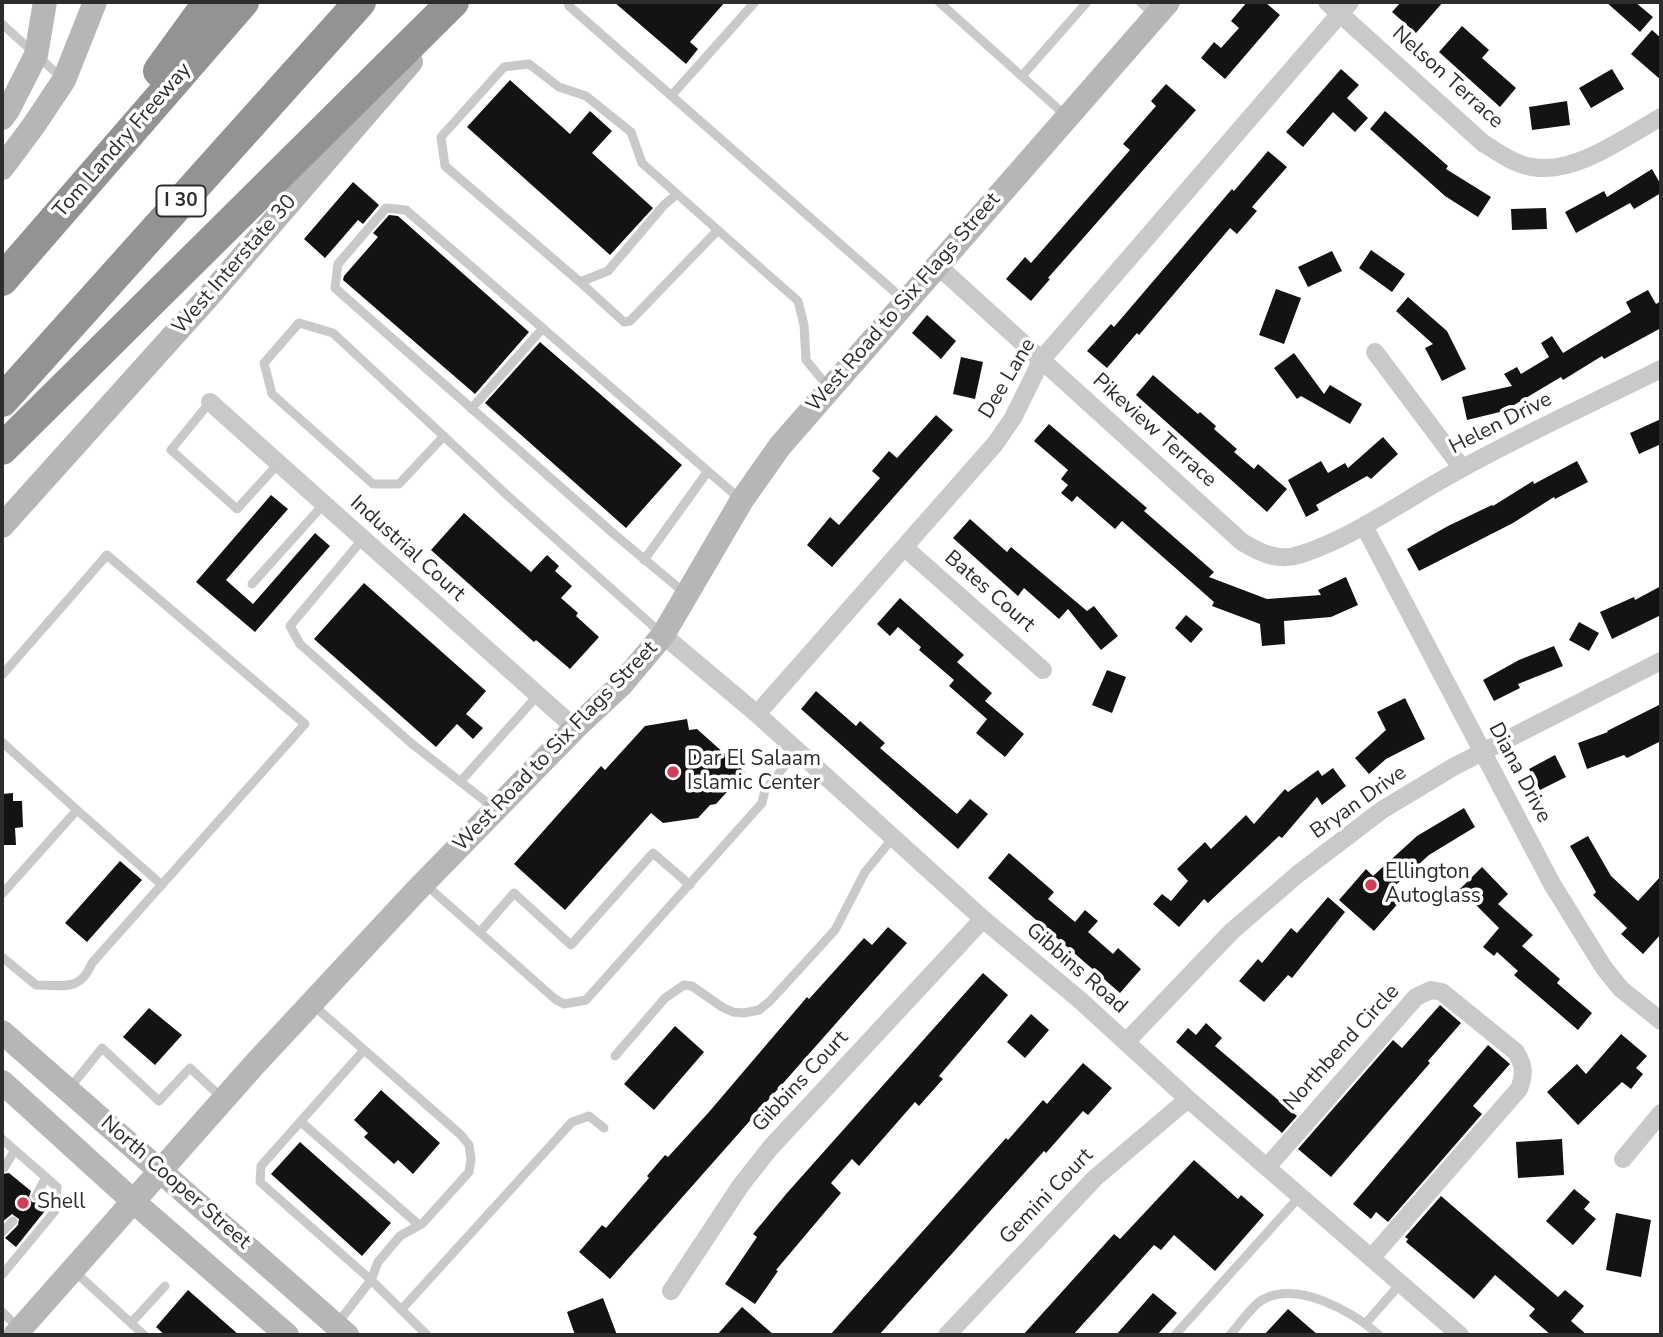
<!DOCTYPE html>
<style>
body{margin:0}
#map{position:relative;width:1663px;height:1337px;overflow:hidden;background:#fff;font-family:"Nunito Sans",sans-serif}
canvas{display:block}
.frame{position:absolute;inset:0;border:4px solid #2c2c2c;pointer-events:none}
</style>
<div id="map">
<canvas width="1663" height="1337"></canvas>
<div class="frame"></div>
</div>
<script>
const context = document.querySelector('canvas').getContext('2d');
context.lineJoin = 'round';
function paint(path, color) { context.fillStyle = color; context.fill(path, 'evenodd'); }
function strokePath(path, color, width, dash) { context.strokeStyle = color; context.lineWidth = width; context.lineCap = dash ? 'butt' : 'round'; context.setLineDash(dash || []); context.stroke(path); }
function drawText(font, color, halo, rows, align = 'center') {
  context.font = font + ' "Nunito Sans",sans-serif'; context.lineWidth = 7; context.setLineDash([]); context.textBaseline = 'middle'; context.strokeStyle = halo; context.fillStyle = color; for (const [text, x, y, turn = 0] of rows) {
    context.save(); context.translate(x, y); context.rotate((+turn || 0) * Math.PI / 180); context.textAlign = isNaN(turn) ? turn : align; if (halo) context.strokeText(text, 0, 0); context.fillText(text, 0, 0); context.restore();
  }
}
const building = new Path2D(`
 M614,2H725L690,42L698,49L686,64Z
 M1247,2H1265L1280,15L1225,79L1201,58L1214,42L1221,48L1239,28L1231,21Z
 M1401,2H1443L1416,33L1392,12Z
 M1606,2H1635L1653,17L1640,32Z
 M1462,26L1489,50L1482,58L1516,88L1500,107L1439,52Z
 M1652,30L1661,38V80L1631,54Z
 M1341,69L1359,85L1347,98L1368,118L1355,132L1333,112L1303,147L1286,132Z
 M1612,69L1624,89L1591,108L1579,88Z
 M510,80L570,134L590,111L612,131L592,153L653,208L610,255L467,127Z
 M1166,84L1196,110L1048,278L1050,279L1031,301L1006,279L1025,257L1031,263L1130,150L1123,144L1156,106L1151,101Z
 M1567,101L1570,125L1532,130L1529,107Z
 M1385,111L1448,166L1446,169L1491,197L1478,217L1445,196L1370,129Z
 M1268,151L1287,167L1252,207L1257,211L1237,234L1230,228L1139,335L1137,333L1107,368L1087,351L1111,324L1114,327L1232,189L1234,191Z
 M1652,169L1661,185V193L1634,209L1630,203L1576,233L1565,212L1604,191L1607,197Z
 M353,182L379,205L363,224L358,220L325,258L304,239Z
 M1546,208L1547,229L1512,230L1511,209Z
 M389,215L398,216L529,332L475,394L343,280L344,276L378,237L373,233Z
 M1371,250L1405,274L1392,292L1359,268Z
 M1332,251L1342,271L1308,287L1298,267Z
 M1276,289L1301,298L1284,344L1259,335Z
 M1648,290L1656,304L1661,301V328L1604,359L1602,356L1563,380L1561,377L1504,411L1467,420L1462,397L1512,386L1504,374L1517,367L1521,374L1549,357L1541,343L1552,336L1563,353L1631,312L1626,302Z
 M1408,297L1447,331L1466,369L1442,381L1425,348L1433,344L1396,311Z
 M927,315L956,341L941,359L912,333Z
 M540,342L682,465L626,528L485,403Z
 M1294,353L1324,394L1330,385L1362,404L1350,424L1301,396L1297,399L1274,368Z
 M961,357L983,362L975,399L953,394Z
 M1153,375L1198,414L1200,412L1216,426L1214,429L1237,449L1234,452L1254,469L1258,464L1287,489L1267,512L1136,395Z
 M936,415L953,430L832,567L807,545L830,517L839,525L880,478L872,471L889,451L897,458Z
 M1661,419V444L1639,454L1630,433Z
 M1049,424L1147,508L1144,511L1214,572L1209,577L1267,599L1321,595L1318,590L1346,577L1358,605L1331,617L1284,621L1285,644L1262,646L1260,624L1212,606L1214,602L1122,521L1115,529L1077,496L1072,502L1061,493L1068,485L1061,479L1068,470L1034,441Z
 M1383,437L1398,454L1371,479L1367,476L1316,505L1319,510L1306,517L1288,480L1321,461L1328,473L1345,463L1348,468Z
 M1577,461L1588,482L1555,499L1554,497L1513,523L1419,571L1407,549L1448,526L1492,505L1493,506L1533,481L1534,484Z
 M271,495L288,509L226,580L253,604L315,533L330,546L255,632L196,582Z
 M464,513L531,572L547,555L559,566L555,571L572,586L561,598L578,613L576,616L599,637L570,669L536,640L534,642L431,550Z
 M970,519L1007,552L1011,547L1087,611L1094,606L1118,636L1101,650L1068,609L1059,619L1024,588L1018,596L953,538Z
 M364,583L486,691L466,714L483,728L473,739L457,724L436,747L314,639Z
 M1661,586V615L1612,639L1600,612L1634,597L1635,600Z
 M900,598L964,655L957,662L992,693L985,701L1024,734L1005,757L976,733L987,719L949,686L954,680L919,650L921,647L898,627L890,636L877,624Z
 M1186,615L1203,629L1191,643L1175,628Z
 M1579,622L1599,633L1589,651L1569,640Z
 M1554,646L1563,666L1518,684L1520,688L1494,701L1483,680L1519,660Z
 M1107,670L1126,677L1112,713L1092,705Z
 M816,691L856,726L860,721L885,743L880,748L957,814L970,799L988,814L958,849L801,709Z
 M1405,698L1425,739L1386,759L1369,774L1355,758L1386,730L1377,712Z
 M1661,704V741L1627,758L1624,755L1587,769L1578,743L1608,732L1607,731Z
 M687,719L689,730L697,729L745,772L716,804L710,805L698,818L663,823L651,813L565,910L514,864L601,766L605,770L645,726Z
 M1555,755L1566,777L1540,790L1529,769Z
 M1333,768L1346,786L1322,805L1317,797L1282,838L1279,836L1208,903L1204,899L1179,927L1153,904L1162,894L1171,901L1188,881L1177,869L1205,842L1211,849L1246,815L1254,824L1285,789L1288,792L1318,770L1322,776Z
 M13,793V801H22L23,827L15,828L16,845H2V794Z
 M1464,808L1475,827L1429,855L1390,890L1401,900L1374,931L1339,900L1366,869L1373,876L1417,836Z
 M1588,836L1611,876L1638,901L1661,876V934L1643,954L1621,934L1627,928L1593,895L1596,892L1570,846Z
 M1009,853L1054,892L1048,899L1075,922L1085,910L1098,921L1088,932L1113,954L1118,948L1141,969L1120,993L988,878Z
 M120,861L142,880L87,942L65,923Z
 M1482,867L1508,894L1498,904L1533,935L1522,946L1560,979L1557,983L1592,1013L1578,1030L1514,975L1518,971L1497,952L1494,956L1483,947L1499,928L1460,889Z
 M1328,897L1345,912L1292,978L1288,975L1264,1002L1239,981L1258,959L1262,963L1291,928L1297,933Z
 M888,927L907,943L610,1279L579,1252L602,1225L606,1228L649,1178L647,1176L665,1155L668,1157L709,1112L807,997L809,999L864,938L872,945Z
 M983,973L1008,995L939,1076L943,1079L919,1106L915,1102L859,1166L852,1159L831,1183L841,1193L776,1270L778,1271L755,1304L725,1284L757,1237L753,1234L787,1193Z
 M1440,1005L1461,1023L1428,1061L1430,1063L1331,1177L1298,1149L1393,1040L1402,1048Z
 M149,1008L182,1035L155,1065L123,1037Z
 M1031,1014L1049,1030L1025,1058L1007,1042Z
 M1206,1023L1222,1038L1215,1046L1297,1116L1282,1133L1176,1042L1188,1028L1196,1035Z
 M675,1026L704,1052L654,1110L624,1084Z
 M1621,1034L1647,1056L1636,1068L1643,1074L1631,1089L1622,1082L1578,1125L1547,1092L1577,1064L1586,1074Z
 M1488,1045L1510,1064L1473,1106L1482,1114L1388,1222L1376,1212L1371,1219L1353,1204Z
 M1083,1063L1112,1088L1088,1115L1083,1111L1046,1153L1044,1151L879,1335H830L1006,1138L1008,1140L1043,1100L1047,1104Z
 M381,1090L440,1143L413,1174L398,1160L394,1164L364,1137L368,1133L354,1120Z
 M1562,1139L1564,1175L1518,1178L1516,1142Z
 M300,1142L391,1223L362,1256L271,1174Z
 M1194,1160L1238,1199L1241,1195L1264,1215L1215,1271L1174,1235L1161,1250L1154,1245L1073,1335H1023L1114,1234L1120,1239Z
 M9,1173L31,1191L29,1197L32,1202L37,1203L41,1200L48,1207L16,1247L5,1238L18,1225L19,1219L12,1214L2,1222V1174Z
 M1574,1189L1590,1202L1584,1209L1596,1219L1573,1245L1546,1221Z
 M1441,1196L1558,1297L1565,1290L1584,1306L1571,1321L1587,1335H1551L1529,1316L1535,1309L1495,1275L1474,1299L1406,1242L1408,1239L1405,1237Z
 M1616,1213L1651,1220L1641,1277L1606,1270Z
 M188,1290L239,1335H165L156,1327Z
 M1153,1293L1177,1313L1157,1335H1116Z
 M603,1298L617,1335H575L567,1312Z
 M742,1307L774,1335H717Z
 M1288,1309L1318,1335H1264Z`);
const lane = new Path2D(`
 M568,2L569,6L904,300
 M939,2L1065,115
 M1140,2L1154,14
 M2,24L63,79
 M1022,76L1087,2
 M672,95L755,2
 M677,194L642,163L631,132L586,96L559,87L529,64L504,67L441,137L445,166L580,282L608,271L664,205L677,194L798,301L804,325L806,360L829,388
 M580,282L624,322L630,321L718,230
 M210,402L171,450L237,509L278,464
 M471,409L543,328
 M444,436L399,484H373L272,394L264,363L299,323L333,333L508,496L662,634
 M362,540L290,626L300,644L411,743L494,808
 M644,560L708,471
 M252,584L323,505
 M686,594L614,534L335,288L338,264L386,208L406,210L740,499
 M2,675L107,555L305,724L92,963C80,992 64,985 36,985L2,957
 M2,742L77,810L2,894
 M460,782L538,695
 M77,810L162,885
 M426,885L555,999L564,1004L586,1000L762,803L765,790L797,751
 M480,932L514,893L571,945L653,853L690,885
 M313,1005L461,1135L469,1145L471,1159L469,1172L423,1223L400,1236L378,1262L371,1280L337,1324
 M364,1050L261,1166L260,1182L371,1280L427,1335
 M615,1056L665,998L684,985L692,986L722,1007L733,1012L744,1013L759,1010L770,1001L835,930L865,872L893,838
 M69,1089L102,1048L159,1101L190,1068L222,1098
 M301,1122L419,1225
 M2,1139L57,1187L55,1211L2,1275
 M4,1168L15,1150
 M36,1196L46,1177
 M2,1232L13,1221
 M73,1270L144,1335
 M401,1310L572,1122L589,1116L604,1128
 M2,1312L19,1328
 M131,1323L165,1286
 M1366,1323L1401,1283
 M1175,1335L1301,1195
 M1230,1335C1238,1326 1254,1303 1264,1299C1299,1281 1353,1312 1379,1335`);
const street = new Path2D(`
 M1327,2L1483,143C1499,153 1514,164 1532,167C1575,175 1625,137 1661,117
 M937,265L1242,542C1262,554 1279,562 1302,554C1357,536 1410,496 1461,469C1526,433 1595,402 1661,369
 M1375,352L1462,468
 M210,402L575,728
 M1364,526L1552,884L1604,968L1621,989L1661,1021
 M905,548L1043,670
 M663,635L757,714L983,919L1081,1001L1188,1099L1460,1335
 M757,714L995,444L1013,418L1042,359L1350,2
 M1126,1042L1231,932L1298,874L1382,810L1455,766L1661,661
 M1623,1159L1661,1113
 M1268,1166L1416,997L1431,990L1442,992L1516,1052C1524,1066 1525,1073 1519,1089L1372,1257
 M671,1291L741,1185L771,1147L983,919
 M947,1335L1095,1178L1188,1099`);
const secondary = new Path2D(`
 M2,118L8,110L36,55L45,2
 M2,168L34,125L64,80L95,2
 M2,526L208,297L411,62
 M2,1032L347,1335
 M2,1082L134,1202L287,1335
 M15,1335L254,1065L415,892L575,728L621,685L663,635L742,500L780,446L1168,2`);
const highway = new Path2D(`
 M159,71L209,2
 M2,280L243,2
 M2,401L360,2
 M2,449L453,2`);
const markers = [
 [673,772,7,"#d33e56"],
 [1371,885,7,"#d33e56"],
 [23,1203,7,"#d33e56"]
];
const shields = [
 [181,201,49]
];
const shieldNames = [
 ["I 30",181,201]
];
const streetNames = [
 ["Nelson Terrace",1447,78,42],
 ["Tom Landry Freeway",123,141,-49],
 ["West Interstate 30",235,265,-49],
 ["West Road to Six Flags Street",904,303,-49],
 ["Dee Lane",1008,379,-59],
 ["Helen Drive",1501,424,-27],
 ["Pikeview Terrace",1154,431,42],
 ["Industrial Court",407,549,42],
 ["Bates Court",989,592,41],
 ["West Road to Six Flags Street",556,747,-46],
 ["Diana Drive",1519,773,62],
 ["Bryan Drive",1359,803,-35],
 ["Gibbins Road",1076,969,41],
 ["Northbend Circle",1342,1048,-48],
 ["Gibbins Court",801,1082,-47],
 ["North Cooper Street",175,1183,41],
 ["Gemini Court",1047,1197,-46]
];
const poiNames = [
 ["Dar El Salaam",687,760],
 ["Islamic Center",687,784],
 ["Ellington",1385,873],
 ["Autoglass",1385,897],
 ["Shell",37,1203]
];
paint(building, '#131313');
strokePath(lane, '#c9c9c9', 9);
strokePath(street, '#c9c9c9', 18);
strokePath(secondary, '#b6b6b6', 24);
strokePath(highway, '#939393', 32);
for (const [x, y, r, color] of markers) { const dot = new Path2D(); dot.arc(x, y, r, 0, 2 * Math.PI); context.fillStyle = color; context.fill(dot); strokePath(dot, '#fff', 2.5); }
for (const [x, y, w] of shields) { const box = new Path2D(); box.roundRect(x - w / 2, y - 15.5, w, 31, 5); context.fillStyle = '#fff'; context.fill(box); strokePath(box, '#2c2c2c', 2); }
drawText('bold 19px', '#2c2c2c', null, shieldNames);
drawText('21px', '#2c2c2c', '#fff', streetNames);
drawText('21px', '#2c2c2c', '#fff', poiNames, 'left');
</script>
